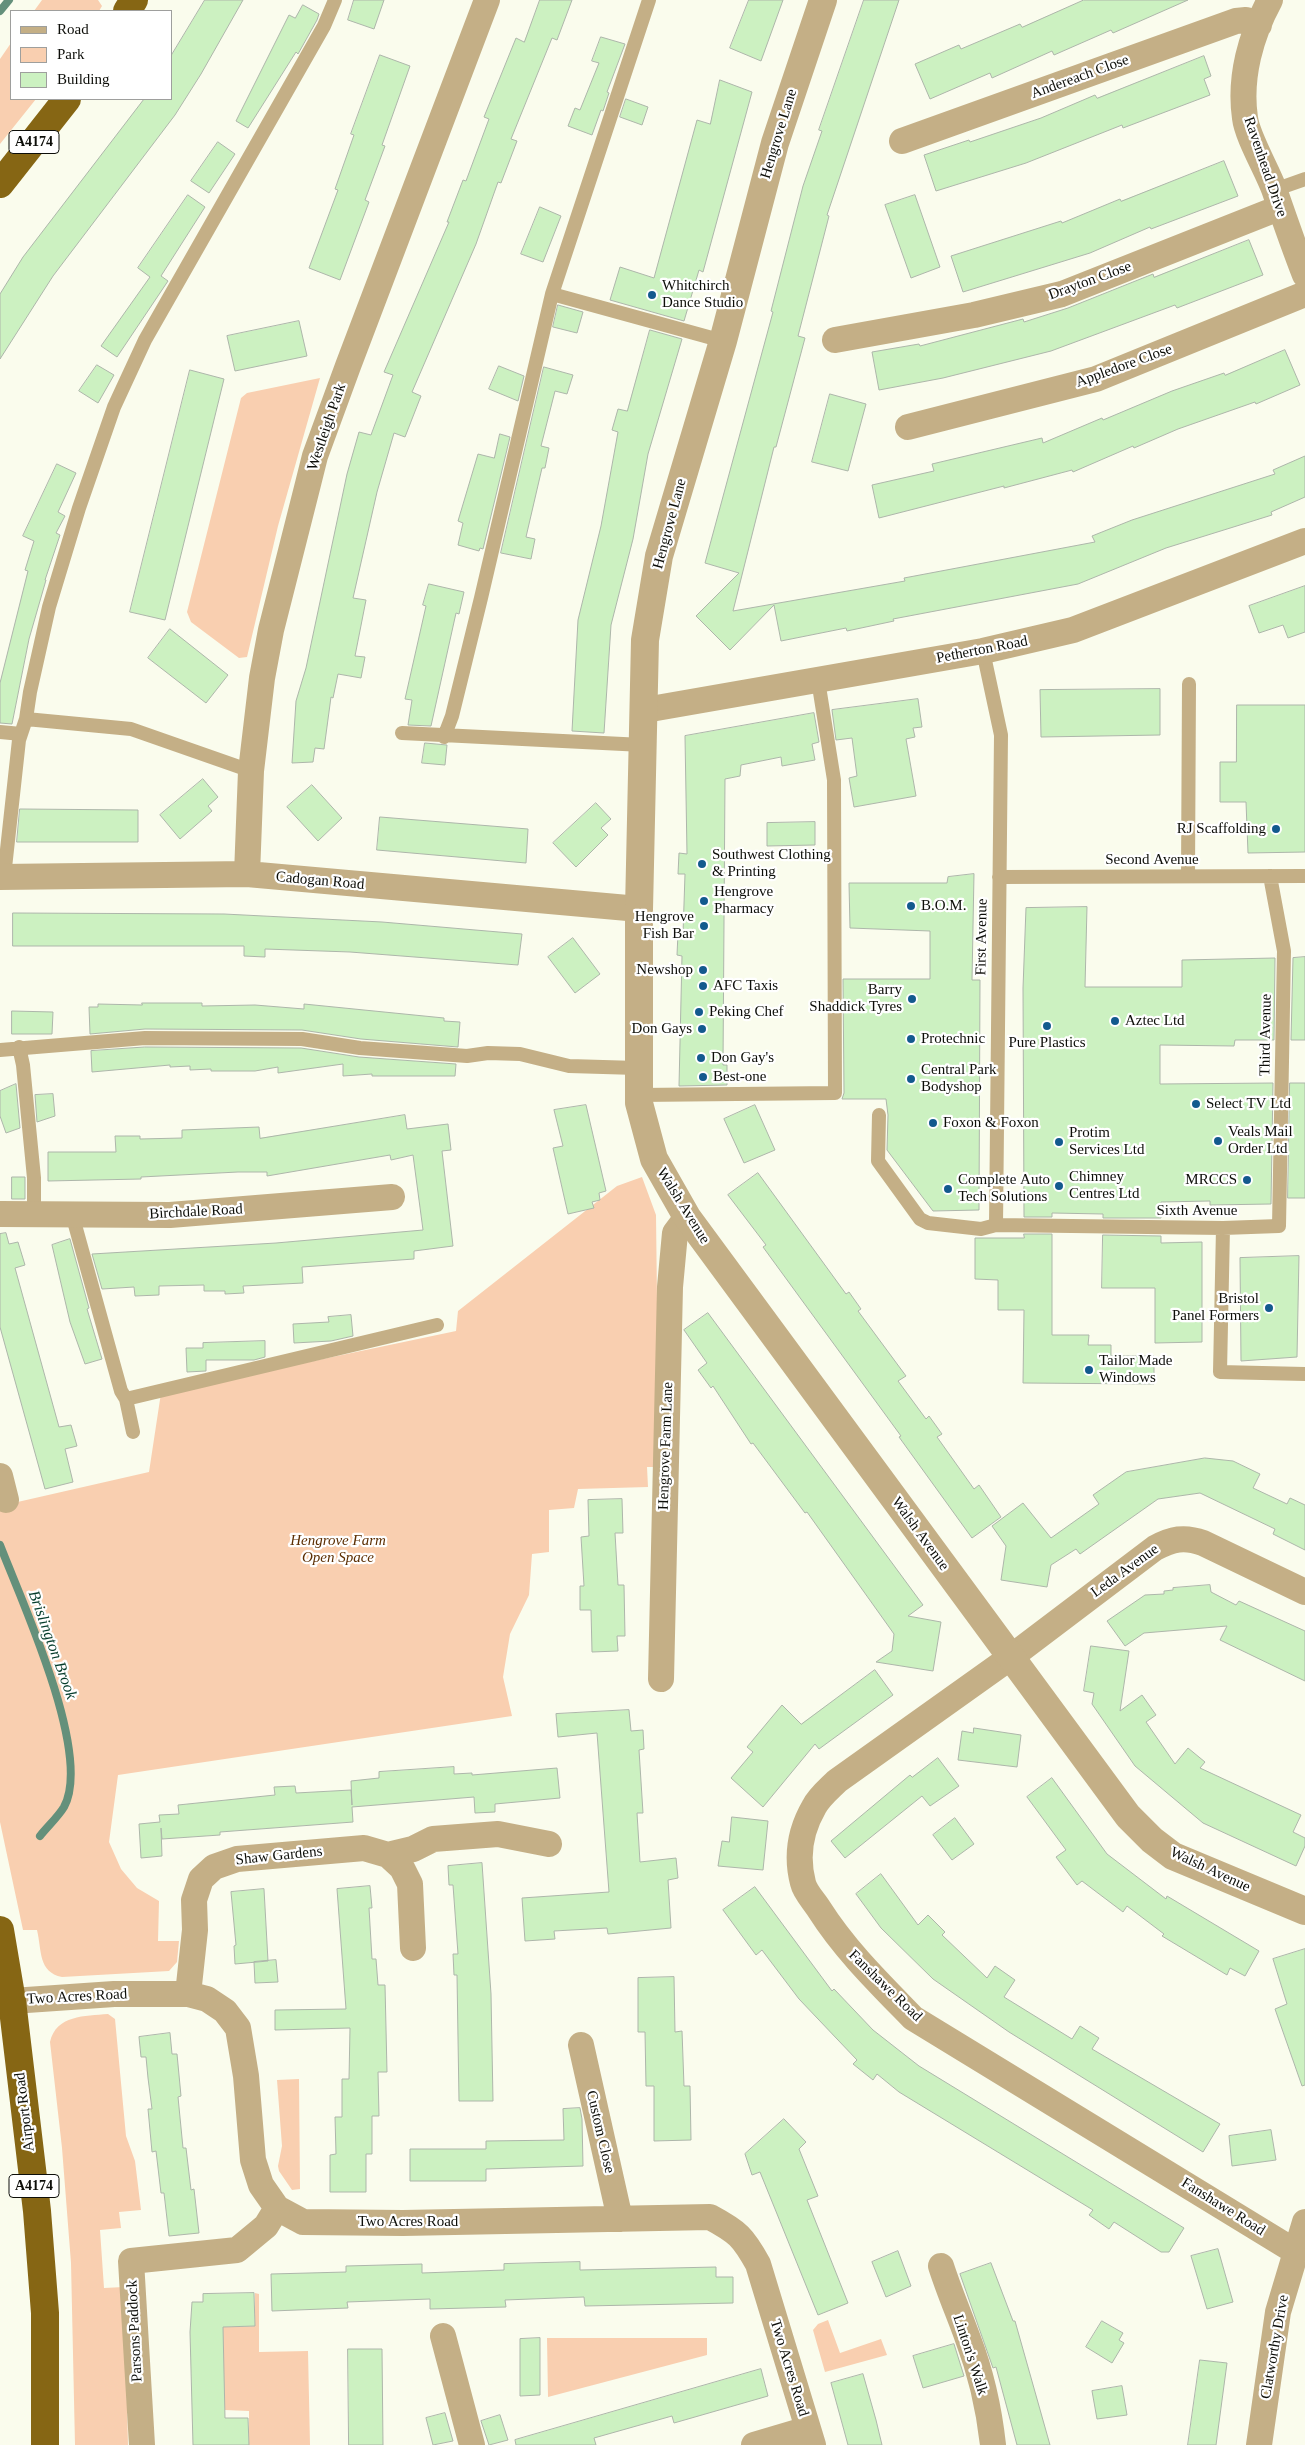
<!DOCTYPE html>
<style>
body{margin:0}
#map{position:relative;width:1305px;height:2445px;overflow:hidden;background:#fafced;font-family:Georgia,serif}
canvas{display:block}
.legend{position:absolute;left:10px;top:10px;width:162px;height:90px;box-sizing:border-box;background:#fff;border:1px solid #9e9f9d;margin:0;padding:6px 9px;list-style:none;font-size:15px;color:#0d0e09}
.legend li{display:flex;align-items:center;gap:10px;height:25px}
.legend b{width:25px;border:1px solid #9e9f9d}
</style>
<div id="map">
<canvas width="1305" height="2445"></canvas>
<ul class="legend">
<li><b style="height:6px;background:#c4af86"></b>Road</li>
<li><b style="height:14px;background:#f9cfb0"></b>Park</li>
<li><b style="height:14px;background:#ccf1c1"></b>Building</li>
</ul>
</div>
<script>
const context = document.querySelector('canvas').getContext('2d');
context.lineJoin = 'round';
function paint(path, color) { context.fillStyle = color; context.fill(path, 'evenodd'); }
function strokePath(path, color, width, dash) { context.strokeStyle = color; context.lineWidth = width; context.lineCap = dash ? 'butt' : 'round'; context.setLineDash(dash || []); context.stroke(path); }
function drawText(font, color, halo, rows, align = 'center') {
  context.font = font + ' Georgia,serif'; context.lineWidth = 4.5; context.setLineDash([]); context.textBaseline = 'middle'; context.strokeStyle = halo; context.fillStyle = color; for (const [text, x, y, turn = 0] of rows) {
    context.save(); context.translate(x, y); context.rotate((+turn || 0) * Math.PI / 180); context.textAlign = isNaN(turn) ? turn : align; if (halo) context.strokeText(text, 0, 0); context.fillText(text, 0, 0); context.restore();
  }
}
const green = new Path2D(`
 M42,0H98L102,6L99,11H34Z
 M11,43V99H36L0,144V59Z
 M320,378L278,526L247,657L239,658L191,622L187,612L241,398L247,393Z
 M642,1177L656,1215L659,1467H647L648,1487L578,1489L574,1508L549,1510V1552L532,1554L529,1595L510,1634L503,1677L512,1716L118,1775L109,1842L121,1869L137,1888L159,1901L158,1941H179L177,1962L169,1971L62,1977C38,1972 42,1951 37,1930H23L0,1822V1506L149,1472L161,1393L456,1331L458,1311L617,1186Z
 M108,2014L115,2019L126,2136L135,2161L141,2210L119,2212L121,2228L100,2230L104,2288L124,2287L128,2445H75L71,2263L62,2148L50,2042C56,2015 85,2016 108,2014Z
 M299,2079L300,2189L292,2190L279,2171L278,2166L282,2146L277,2080Z
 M255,2293L259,2294V2352L308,2351L310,2445H249V2411L225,2410L214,2324L228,2327L255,2326Z
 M828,2320L840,2353L881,2339L887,2355L825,2372L813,2330L818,2324Z
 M547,2338H707V2355L548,2397Z`);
const stream = new Path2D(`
 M0,11L9,0
 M0,1545C21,1600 93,1754 64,1807C58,1817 47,1827 40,1836`);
const building = new Path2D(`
 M205,0H243L201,74L175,115L53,276L0,359V294L23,257L144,99H171V56Z
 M354,0H384L374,29L348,20Z
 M540,0H572L557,40L552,38L511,139L517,141L501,183L498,182L476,244L412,392L421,396L405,437L394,433L377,492L353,598L366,600L355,656L365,657L361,678L338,674L333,698L331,697L324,749L315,748L313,762L292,763L296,701L306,668L347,474L359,432L371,435L393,375L384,372L449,222H447L463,180L466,181L489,119L484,117L516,38L524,42Z
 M749,0H783L761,61L730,48Z
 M864,0H899L827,215L829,216L798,336L805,338L776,447H774L733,611L905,581L904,578L1095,542L1092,536L1132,520L1275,474L1273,470L1305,456V497L1271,512L1272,515L1166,548L1078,584L893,619L894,621L847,631L846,628L781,641L774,605L730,650L696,616L739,573L705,563L773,312L771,311L803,186L822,131L819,130Z
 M1084,0H1188L1113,33L1111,30L1054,55L1052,51L992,78L990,73L930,99L915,64L959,45L961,49L1020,24L1022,27Z
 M303,5L319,14L317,20L298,54L296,52L248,128L236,121L289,15L295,18Z
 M601,37L625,44L607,92L609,93L603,111L601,110L592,135L568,126L575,108L580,110L599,63L592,61Z
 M380,55L410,66L382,145L385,146L365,200L369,202L340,280L309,268L338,190L335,189L354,135L351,134Z
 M1204,56L1211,76L1204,79L1210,95L1123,128L1122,125L1026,163L936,191L924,155L969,140L970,142L1041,118L1095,95L1097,98Z
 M720,80L752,92L703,272L699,270L684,321L610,300L620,267L654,278L697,120L710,124Z
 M626,99L648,107L642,125L620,117Z
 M218,142L235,154L209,193L191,181Z
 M1224,161L1238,196L1151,229L1150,227L1090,253L963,292L951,256L1061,221L1062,223L1120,199L1121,201Z
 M188,195L205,207L161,276L168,281L117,357L101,346L150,277L138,268Z
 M915,195L940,267L911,278L885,205Z
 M540,207L561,216L543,262L521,254Z
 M1249,240L1263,275L1177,308L1175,305L1051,351L943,378L879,390L872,352L919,344L920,346L1023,319L1024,322L1068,308L1153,274L1154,277Z
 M558,305L583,312L577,333L553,327Z
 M299,321L307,356L235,371L227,336Z
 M650,330L682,339L648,454L633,539L611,625L604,733L572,731L578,620L601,526L618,432L612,430L618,409L627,411Z
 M1285,350L1300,385L1256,404L1255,402L1178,429L1134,448L1133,446L1073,472L1072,470L1004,488V486L879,518L872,485L934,471L932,464L1042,438L1043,443L1102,418L1103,420L1172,391L1224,373L1225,375Z
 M97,365L114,375L98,403L79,391Z
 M499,366L524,376L518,401L489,389Z
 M544,367L573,375L567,394L555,391L541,446L549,448L545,468H542L526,537L535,539L531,559L501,553Z
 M190,370L224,379L165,620L130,612Z
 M830,394L866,404L848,471L812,462Z
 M500,434L510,437L483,549L480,548L479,551L458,545L463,523L458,521L478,454L494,458Z
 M57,464L76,473L58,512L65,516L56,533L60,535L45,580H46L29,639L12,724L0,723V683L28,571L25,570L34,541L23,536Z
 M429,584L464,592L459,614L456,613L431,726L408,725L412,700L405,699L426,606L423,605Z
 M1305,586V632L1288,638L1283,625L1259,633L1249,606Z
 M170,629L228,675L206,703L148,658Z
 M1160,689V735L1041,737L1040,690Z
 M918,699L922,727L913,728L915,737L906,739L916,796L854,807L849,778L857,776L852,738L836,740L832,710Z
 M1237,705H1305V852L1248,853L1246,802H1220V762H1236Z
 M814,713L819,742L812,744L815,760L782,766L781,757L741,765L740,776L725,779L723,1065H727V1085L679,1086L682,956L677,955L678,933L683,934L685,874H678L679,853L687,854L685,736Z
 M425,743L447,745L445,765L422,763Z
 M203,779L218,797L208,806L212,811L180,839L160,815Z
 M312,785L342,818L318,841L287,807Z
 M596,803L611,819L601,828L608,835L576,867L553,843Z
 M20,809L138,810V842H17Z
 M380,817L528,829L526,863L377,850Z
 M815,822V845L767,846V823Z
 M974,874L972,980H980L979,1210L933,1211L887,1150L888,1115L886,1099H842L844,1093L843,979H930V931L850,928L849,883H947L948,877Z
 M1087,907L1085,987H1182V960L1275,958L1274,1040H1235L1234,1046L1160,1045V1084L1273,1083L1271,1204L1210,1205V1201L1161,1202V1218H1103V1214L1052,1213V1217H1024L1023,988L1026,908Z
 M13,913L224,914L382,922L522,934L518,965L350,952L265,949V957L244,956V946H13Z
 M573,938L600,974L575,993L548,957Z
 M1305,957V1040H1291L1293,958Z
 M142,1003H202V1006L255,1005L304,1009V1004L444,1018V1021L460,1022L458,1047L361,1039L302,1030L145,1029L90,1034L89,1007H98V1004L142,1005Z
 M12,1011L53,1012L52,1034H12Z
 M145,1047L301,1048L359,1057L456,1064L455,1076H372V1074L343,1076V1064L278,1073V1067L255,1071H211V1069L190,1070V1066L170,1067V1065L92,1072L91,1051Z
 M1290,1083H1305V1198H1288Z
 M16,1084L20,1128L6,1133L0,1116V1091Z
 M53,1094L55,1116L37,1122L35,1095Z
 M586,1105L606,1191L599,1193L600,1200L592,1202L594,1208L568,1214L553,1148L563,1146L554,1110Z
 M755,1105L775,1150L744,1163L724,1119Z
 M405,1115L407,1129L448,1124L451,1150L442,1151L453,1246L414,1251V1259L302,1267L303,1283L243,1286L244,1293L225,1294V1291H204V1285L159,1286V1295L135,1296L134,1287L102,1289L92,1254L276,1243L423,1230L413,1155L391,1160L390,1155L267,1176V1172H238L141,1177V1179L48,1181V1152H116L115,1136H140V1139L182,1138V1130L259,1127L260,1138Z
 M758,1173L846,1294L849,1292L861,1309L858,1311L906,1376L898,1381L926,1419L929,1416L942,1434L937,1437L974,1489L979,1485L1001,1517L972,1538L899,1437L901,1436L763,1247L766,1245L728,1195Z
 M12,1177H25V1199H12Z
 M6,1233L9,1244L18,1242L25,1265L15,1268L59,1427L71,1425L77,1446L65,1449L73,1482L45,1489L0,1327V1234Z
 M1024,1234H1052V1335H1089L1088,1345H1111V1356H1154V1384L1023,1383L1024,1310H998V1280L975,1279V1238H1024Z
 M1103,1235L1161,1236V1243L1202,1242V1342L1155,1343V1288H1102Z
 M70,1239L89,1308L87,1309L102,1359L85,1364L70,1322L52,1245Z
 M1299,1256L1297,1357L1241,1361L1240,1258Z
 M708,1313L923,1605L908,1616L941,1622L933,1671L876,1662L892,1651L894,1634L807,1512L805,1513L753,1443L751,1444L713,1386L711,1388L698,1370L707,1363L684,1330Z
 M351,1315L353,1336L331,1341L294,1343L293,1324L329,1322L328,1317Z
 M265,1341V1357L254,1360H206V1371L187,1372L186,1348H203V1343Z
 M1205,1458L1233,1461L1260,1474L1253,1488L1287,1504L1290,1498L1305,1505V1550L1273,1534L1275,1529L1200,1493L1158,1499L1080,1554L1076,1549L1051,1565L1047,1587L1001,1580L1006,1546L992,1526L1023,1503L1051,1538L1099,1504L1093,1495L1126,1472Z
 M622,1499L623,1533H615L618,1585H624L625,1636H617L618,1651L592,1652L591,1610H580V1586H584L581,1537L589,1536L588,1500Z
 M1210,1585L1211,1592L1236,1605L1239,1601L1305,1631V1681L1220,1640L1227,1626L1144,1633L1125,1646L1107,1621L1145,1595L1164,1594V1591L1173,1590V1588Z
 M1091,1646L1129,1651L1120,1711L1142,1695L1156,1715L1146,1722L1175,1764L1188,1748L1205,1762L1200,1768L1301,1815L1293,1832L1305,1838V1846L1296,1866L1203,1823L1135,1766L1092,1704L1094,1693L1084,1691Z
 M875,1670L893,1695L819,1749L815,1744L763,1807L731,1778L753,1752L747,1747L782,1705L801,1724Z
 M629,1710L631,1731L643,1730L644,1749L639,1750L643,1813H637L640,1862L676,1858L678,1878L668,1880L671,1928L608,1934L607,1928L554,1931L555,1939L525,1941L522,1898L609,1892L597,1733L558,1737L556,1714Z
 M974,1728L1021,1735L1017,1767L958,1760L962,1731L973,1733Z
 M938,1758L959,1786L930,1806L922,1796L845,1858L831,1841L910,1775L912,1777Z
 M454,1767V1774L472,1773V1775L557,1768L560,1798L495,1804V1812L475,1813L474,1797L352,1807L353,1822L220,1832V1835L162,1839L161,1828L162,1856L141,1858L139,1824L160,1822L159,1815L179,1814L178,1805L275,1795L274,1787L295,1786L296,1793L351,1790L352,1805L351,1781L379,1778V1772Z
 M1052,1778L1107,1854L1166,1899L1167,1896L1259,1951L1245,1976L1230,1968L1227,1975L1162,1936L1164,1934L1127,1906L1123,1912L1082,1881L1077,1885L1056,1857L1066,1850L1027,1797Z
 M732,1817L768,1821L763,1870L718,1866L722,1841L729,1842Z
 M955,1818L974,1844L952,1860L933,1835Z
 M482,1863L491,1994L493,2101H459L457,1975H454L453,1954H458L453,1885H449L448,1866Z
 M881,1874L918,1925L928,1915L945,1932L942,1935L987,1978L995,1966L1015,1980L1004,1997L1072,2039L1080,2026L1099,2038L1092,2049L1220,2124L1203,2152L1009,2032L933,1979L881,1928L856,1894Z
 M370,1886L372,1908H369L372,1959H376L378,1985H385L387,2072H378L379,2116H372V2154H366V2192H330V2155L336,2154L335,2117H342V2079H349L350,2028L275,2030V2010L346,2009L337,1889Z
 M755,1887L832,1991L834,1989L873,2030L919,2066L1184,2228L1169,2252H1161L1114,2222L1109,2229L1089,2215L1093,2210L899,2092L877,2074L873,2080L853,2064L857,2060L799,1999L762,1950L756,1955L723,1910Z
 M264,1889L268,1961L235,1964L234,1946L236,1945L231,1892Z
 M1305,1949V2085L1302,2086L1275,2009L1287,2004L1273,1959Z
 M276,1960L278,1982L255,1983L254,1962Z
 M674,1977L675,2032L682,2031L684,2086H690L691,2140L654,2141V2086H646L645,2032H638V1978Z
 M170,2033L172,2054H177L181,2096L178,2097L183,2148H186L191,2190L194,2189L199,2233L169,2236L164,2193H161L156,2151L152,2152L148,2109H152L148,2078L146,2057H141L139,2037Z
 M580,2108L582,2119L583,2166L486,2169V2181H410V2149H486V2141L564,2140L563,2109Z
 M784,2119L806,2142L799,2149L818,2196L807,2200L848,2303L818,2315L760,2172L752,2175L745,2154Z
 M1271,2130L1276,2160L1232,2166L1229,2136Z
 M1218,2249L1233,2302L1207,2309L1191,2256Z
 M898,2251L911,2286L886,2297L872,2262Z
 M580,2262V2270L716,2267V2277H733V2303L585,2306L584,2297L505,2300L506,2307L430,2309V2299L347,2302L348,2308L272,2311L271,2274L346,2272V2266L422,2264V2273L504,2270V2264Z
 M991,2263L1013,2321H1015L1050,2445H1017L996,2367L993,2368L960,2274Z
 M254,2293L255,2326L223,2327L225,2418H248L249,2445H193L190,2332L192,2302H203V2294Z
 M1102,2321L1123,2333L1119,2340L1124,2343L1112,2363L1086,2347Z
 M540,2338V2395L520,2396V2339Z
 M954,2344L964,2376L923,2388L913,2356Z
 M348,2349H382L383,2445H349Z
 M1200,2360L1227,2363L1216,2445H1188Z
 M761,2369L768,2396L674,2423L672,2416L640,2425L594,2438L596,2445H516L515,2440Z
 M863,2374L876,2420L882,2445H848L845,2434L831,2383Z
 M1122,2386L1127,2415L1097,2419L1092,2391Z
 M445,2413L453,2441L433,2445L426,2418Z
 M500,2415L508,2440L489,2445L481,2421Z`);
const service = new Path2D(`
 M1274,190L1305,179
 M552,294L723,341
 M983,651L1001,735L996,1225
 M26,719L30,692L49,607L79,508L114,407L145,340L324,26L335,0
 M0,732L21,734
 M402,733L643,745
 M444,737L452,716L481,598L552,294L649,0
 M1188,876L1189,684
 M4,877L19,740L26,719L131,729L251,771
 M999,877L1305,876
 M19,1047L23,1065L34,1178V1214
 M0,1050L145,1038L302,1039L360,1048L467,1056L488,1053L520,1054L569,1066L637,1068
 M639,1095L835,1093L834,780L818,680
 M879,1115L878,1161L920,1219L928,1223L981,1229L996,1225L1223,1228L1279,1226L1284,951L1270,876
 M72,1214L121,1391L126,1399L133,1432
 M1223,1228L1220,1372L1305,1374
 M126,1399L437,1325`);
const minor = new Path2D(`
 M1270,0C1251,35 1239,77 1245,118C1247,136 1267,170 1274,189C1284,218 1294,247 1305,275
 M902,141L1236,21L1246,20L1259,25
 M835,340L974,315L1062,294L1279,208
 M908,427L1096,379L1305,294
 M645,710L983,651L1073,630L1305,541
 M247,874L251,771L262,678L271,630L308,484L315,456L348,366L487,0
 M0,877L247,874L639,909
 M0,1214L170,1215L392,1197
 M0,1476L6,1500
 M661,1679L670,1287L675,1233L687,1217
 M388,1855L402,1868L410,1884L413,1948
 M188,1994L195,1930L194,1900L201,1879L214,1867L237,1859L364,1848L388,1855L413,1849L433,1839L498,1834L549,1844
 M12,2001L114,1994H188L207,1999L225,2011L238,2028L246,2076L253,2160L261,2185L277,2208L303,2222L403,2223L710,2217C738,2232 743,2237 758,2264L813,2445
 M581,2045L620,2219
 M1296,2252L913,2018C879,1983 845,1950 819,1909C814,1901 805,1892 803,1883C796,1856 800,1831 814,1807C819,1797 829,1789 837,1781L1011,1657L1155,1548C1172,1539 1184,1536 1203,1543L1305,1592
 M941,2266C949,2291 959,2314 968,2339C981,2373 989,2409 993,2445
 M443,2336L472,2445
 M142,2445L131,2261L237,2250L266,2226L277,2208
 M754,2445L808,2429
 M1259,2445L1278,2312L1305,2222`);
const tertiary = new Path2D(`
 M823,0L775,143L723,341L659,556L645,640L639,909V1103L654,1159L687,1217L1128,1816L1152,1840L1173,1856L1305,1911`);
const trunk = new Path2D(`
 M127,11L134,0
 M0,184L67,99
 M0,1930L12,2001L37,2211L45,2313V2445`);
const markers = [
 [652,295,5,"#135a8e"],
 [1276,829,5,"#135a8e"],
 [702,864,5,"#135a8e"],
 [704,901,5,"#135a8e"],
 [911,906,5,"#135a8e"],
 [704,926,5,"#135a8e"],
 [703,970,5,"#135a8e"],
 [703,986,5,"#135a8e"],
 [912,999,5,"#135a8e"],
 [699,1012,5,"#135a8e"],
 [1115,1021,5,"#135a8e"],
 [1047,1026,5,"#135a8e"],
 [702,1029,5,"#135a8e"],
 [911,1039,5,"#135a8e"],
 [701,1058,5,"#135a8e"],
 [703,1077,5,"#135a8e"],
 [911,1079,5,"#135a8e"],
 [1196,1104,5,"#135a8e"],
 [933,1123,5,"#135a8e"],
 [1218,1141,5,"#135a8e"],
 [1059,1142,5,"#135a8e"],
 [1247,1180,5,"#135a8e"],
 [1059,1186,5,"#135a8e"],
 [948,1189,5,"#135a8e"],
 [1269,1308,5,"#135a8e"],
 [1089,1370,5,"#135a8e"]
];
const shields = [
 [34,142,50],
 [34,2186,50]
];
const shieldNames = [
 ["A4174",34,142],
 ["A4174",34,2186]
];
const streetNames = [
 ["Andereach Close",1080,77,-20],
 ["Hengrove Lane",779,134,-73],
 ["Ravenhead Drive",1265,167,71],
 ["Drayton Close",1090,281,-20],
 ["Appledore Close",1124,366,-20],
 ["Westleigh Park",327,427,-71],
 ["Hengrove Lane",670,524,-75],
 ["Petherton Road",982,650,-11],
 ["Second Avenue",1152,860],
 ["Cadogan Road",320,881,5],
 ["First Avenue",982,937,-89],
 ["Third Avenue",1266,1035,-89],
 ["Walsh Avenue",683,1206,58],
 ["Sixth Avenue",1197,1211],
 ["Birchdale Road",196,1212,-3],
 ["Hengrove Farm Lane",666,1446,-88],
 ["Walsh Avenue",920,1534,54],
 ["Leda Avenue",1125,1571,-36],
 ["Shaw Gardens",279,1856,-6],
 ["Walsh Avenue",1210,1870,25],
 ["Fanshawe Road",885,1986,44],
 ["Two Acres Road",77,1997,-3],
 ["Airport Road",25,2112,-97],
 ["Custom Close",600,2132,77],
 ["Fanshawe Road",1223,2207,32],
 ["Two Acres Road",408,2222],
 ["Parsons Paddock",135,2331,-93],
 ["Clatworthy Drive",1275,2347,-80],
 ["Linton's Walk",970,2355,72],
 ["Two Acres Road",789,2368,73]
];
const poiNames = [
 ["Whitchirch",662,286],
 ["Dance Studio",662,303],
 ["RJ Scaffolding",1266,829,"right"],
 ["Southwest Clothing",712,855],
 ["& Printing",712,872],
 ["Hengrove",714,892],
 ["Pharmacy",714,909],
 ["B.O.M.",921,906],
 ["Hengrove",694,917,"right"],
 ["Fish Bar",694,934,"right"],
 ["Newshop",693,970,"right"],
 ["AFC Taxis",713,986],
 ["Barry",902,990,"right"],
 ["Shaddick Tyres",902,1007,"right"],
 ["Peking Chef",709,1012],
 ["Aztec Ltd",1125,1021],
 ["Don Gays",692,1029,"right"],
 ["Protechnic",921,1039],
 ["Pure Plastics",1047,1043,"center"],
 ["Don Gay's",711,1058],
 ["Central Park",921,1070],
 ["Bodyshop",921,1087],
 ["Best-one",713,1077],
 ["Select TV Ltd",1206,1104],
 ["Foxon & Foxon",943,1123],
 ["Veals Mail",1228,1132],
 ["Order Ltd",1228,1149],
 ["Protim",1069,1133],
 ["Services Ltd",1069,1150],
 ["Chimney",1069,1177],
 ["Centres Ltd",1069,1194],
 ["Complete Auto",958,1180],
 ["Tech Solutions",958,1197],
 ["MRCCS",1237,1180,"right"],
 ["Bristol",1259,1299,"right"],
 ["Panel Formers",1259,1316,"right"],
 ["Tailor Made",1099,1361],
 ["Windows",1099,1378]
];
const parkNames = [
 ["Hengrove Farm",338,1541],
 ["Open Space",338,1558]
];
const waterNames = [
 ["Brislington Brook",52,1645,70]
];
paint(green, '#f9cfb0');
strokePath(stream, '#64907b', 8);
paint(building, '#ccf1c1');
strokePath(building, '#adb6aa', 1);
strokePath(service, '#c4af86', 14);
strokePath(minor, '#c4af86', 26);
strokePath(tertiary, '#c4af86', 28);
strokePath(trunk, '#866614', 28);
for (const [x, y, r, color] of markers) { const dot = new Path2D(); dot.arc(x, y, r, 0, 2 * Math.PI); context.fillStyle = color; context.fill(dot); strokePath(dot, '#fff', 2); }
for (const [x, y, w] of shields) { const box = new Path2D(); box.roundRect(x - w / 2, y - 11.5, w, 23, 4); context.fillStyle = '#fff'; context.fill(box); strokePath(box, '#0d0e09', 1); }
drawText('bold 14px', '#0d0e09', null, shieldNames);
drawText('15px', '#0d0e09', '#fff', streetNames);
drawText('15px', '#0d0e09', '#fff', poiNames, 'left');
drawText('italic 15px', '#5c2f03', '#fff', parkNames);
drawText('italic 16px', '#053c2b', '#fff', waterNames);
</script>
